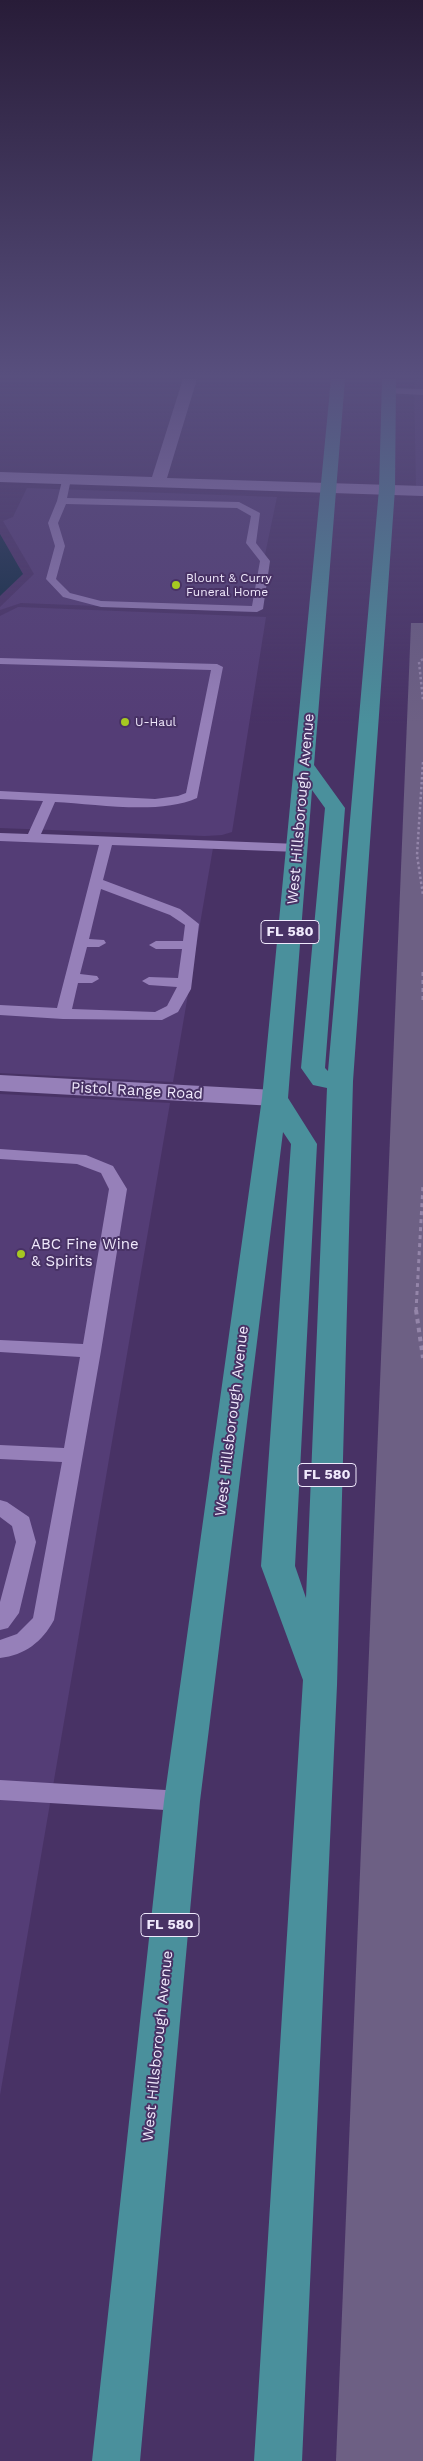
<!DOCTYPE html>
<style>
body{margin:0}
canvas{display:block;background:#483265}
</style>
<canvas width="423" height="2461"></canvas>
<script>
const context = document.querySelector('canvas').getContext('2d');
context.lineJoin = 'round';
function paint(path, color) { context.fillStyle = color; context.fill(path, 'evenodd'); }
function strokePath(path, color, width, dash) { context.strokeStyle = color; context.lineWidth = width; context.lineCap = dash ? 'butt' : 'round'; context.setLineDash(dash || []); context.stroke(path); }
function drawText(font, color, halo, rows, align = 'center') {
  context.font = font + ' "Work Sans",sans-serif'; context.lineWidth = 4; context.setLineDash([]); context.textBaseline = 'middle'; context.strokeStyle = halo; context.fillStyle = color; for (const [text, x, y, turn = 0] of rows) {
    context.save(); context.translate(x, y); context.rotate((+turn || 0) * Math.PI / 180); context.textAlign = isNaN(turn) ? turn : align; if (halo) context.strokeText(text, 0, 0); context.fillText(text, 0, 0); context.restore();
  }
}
const built = new Path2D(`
 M414,379H423V487L416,486Z
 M27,488L277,497L253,612L21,603L0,610V607L34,574L3,521L13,517Z
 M18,607L266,617L232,832L222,835L205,836L0,828V616Z
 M0,834L214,842L173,1082L0,1073Z
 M0,1094L170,1103L0,2095Z`);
const green = new Path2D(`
 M411,623H423V2461H336Z`);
const water = new Path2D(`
 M0,534L23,574L0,596Z`);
const pathFar2 = new Path2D(`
 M423,659L419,662L423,700
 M423,762L417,855L423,895`);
const pathFar1 = new Path2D(`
 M423,972V1004
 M416,1311L423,1185`);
const path = new Path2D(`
 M416,1310L423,1358`);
const service = new Path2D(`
 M389,388L423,389V395L386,393V389Z
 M63,477L71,479L67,498L239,502L260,513L256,543L270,561L263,609L257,612L101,607L63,597L46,579L55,546L48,523L57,501ZM66,504L237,508L251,516L246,543L260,561L252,606L101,601L70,593L56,579L65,546L58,523Z
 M0,658L217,664L223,667L197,798C160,815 96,804 55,802L41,834L298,844L305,848L298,852L112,845L103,880L180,909L199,924L191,989L178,1012L162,1020L63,1019L0,1015V1005L57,1008L99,845L0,841V833L28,834L43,801L0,799V791L155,799L178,796L186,793L211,670L0,664ZM101,889L170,915L185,925L183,941H156L149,945L156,949H182L178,978L149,977L142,981L149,985L177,987L167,1006L155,1012L72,1009L78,983H92L99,979L97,976L80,974L87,947H99L106,943L104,940L89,939Z
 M0,1149L86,1155L113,1166L127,1189L101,1351L54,1620C42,1642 25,1655 0,1658V1640L17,1634L33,1618L62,1462L0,1459V1445L64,1448L80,1357L0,1352V1340L83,1344L109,1189L101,1173L77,1164L0,1159Z
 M0,1500L7,1502L29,1517L36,1542L19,1613L8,1628L0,1630V1602L16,1542L12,1526L0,1517Z
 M0,1780L182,1791L190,1794L194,1801L190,1808L182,1811L0,1800Z`);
const minor = new Path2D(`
 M183,379H197L167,478L423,486V496L0,482V472L152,477Z
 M0,1075L275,1090L284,1093L288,1098L284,1103L275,1106L0,1091Z`);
const primary = new Path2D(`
 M331,379H345L314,765L345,808L325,1068L328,1071L379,489L382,379H396L395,489L353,1081L337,1685L302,2461H254L303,1680L261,1566L291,1144L283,1132L200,1801L140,2461H92L164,1801L262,1098ZM312,790L325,808L301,1068L313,1085L327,1088L306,1598L295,1566L317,1144L288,1098Z`);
const markers = [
 [176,585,5,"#a6c821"],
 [125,722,5,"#a6c821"],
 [21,1254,5,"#a6c821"]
];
const farPoinames = [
 ["Blount & Curry",186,578],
 ["Funeral Home",186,592],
 ["U-Haul",135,722]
];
const shields = [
 [290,932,58],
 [327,1475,58],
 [170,1925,58]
];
const shieldNames = [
 ["FL 580",290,932],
 ["FL 580",327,1475],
 ["FL 580",170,1925]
];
const streetNames = [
 ["West Hillsborough Avenue",301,809,-85],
 ["Pistol Range Road",137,1091,3],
 ["West Hillsborough Avenue",232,1421,-83],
 ["West Hillsborough Avenue",158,2046,-84]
];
const poiNames = [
 ["ABC Fine Wine",31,1245],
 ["& Spirits",31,1262]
];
paint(built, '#543d76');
paint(green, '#6d6084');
paint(water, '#0c2c40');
strokePath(pathFar2, '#9485a9', 2.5, [2.5, 2.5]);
strokePath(pathFar1, '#9485a9', 3, [4, 4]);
strokePath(path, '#9485a9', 4, [4.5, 4.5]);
paint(service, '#9680b9');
paint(minor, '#9680b9');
paint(primary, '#4a909c');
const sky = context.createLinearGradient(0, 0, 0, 724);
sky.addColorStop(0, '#281c38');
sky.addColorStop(0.52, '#584f7e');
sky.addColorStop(1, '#584f7e00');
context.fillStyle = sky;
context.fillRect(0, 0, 423, 724);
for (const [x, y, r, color] of markers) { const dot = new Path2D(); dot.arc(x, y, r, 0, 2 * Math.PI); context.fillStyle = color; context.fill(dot); strokePath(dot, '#483265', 2); }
drawText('12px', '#f0e9fc', '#483265', farPoinames, 'left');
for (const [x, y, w] of shields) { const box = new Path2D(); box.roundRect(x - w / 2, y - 11.5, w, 23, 4); context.fillStyle = '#483265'; context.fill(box); strokePath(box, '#f0e9fc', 1); }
drawText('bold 14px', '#f0e9fc', null, shieldNames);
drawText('15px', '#f0e9fc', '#483265', streetNames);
drawText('15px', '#f0e9fc', '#483265', poiNames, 'left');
</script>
